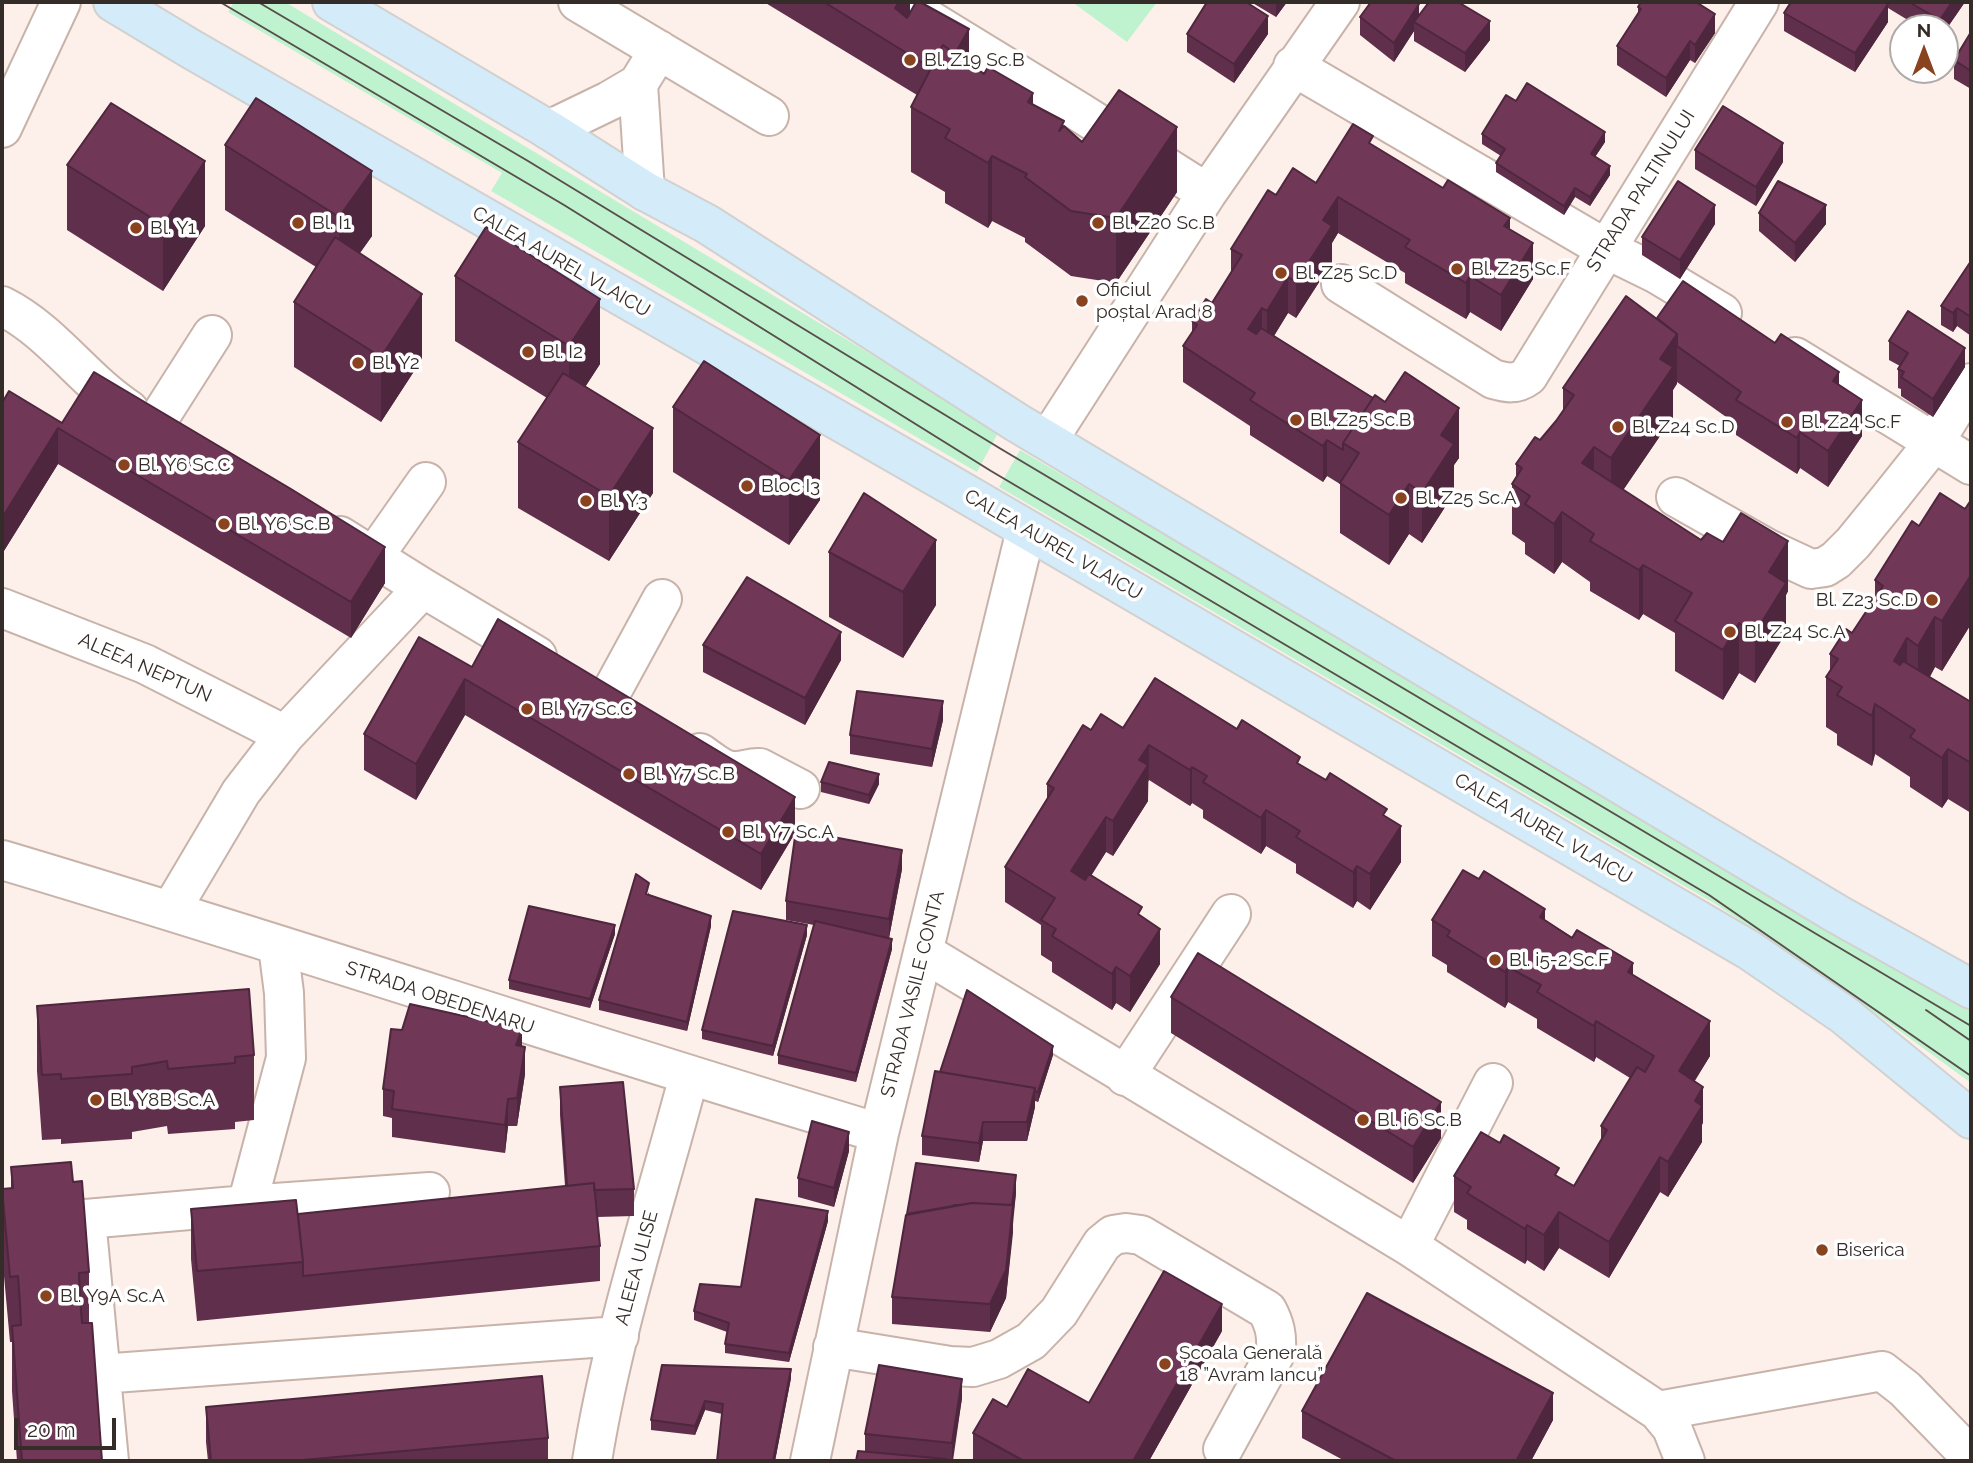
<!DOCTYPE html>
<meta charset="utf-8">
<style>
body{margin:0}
#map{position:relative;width:1973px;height:1463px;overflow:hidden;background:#fdf0ea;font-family:Raleway,sans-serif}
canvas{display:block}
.frame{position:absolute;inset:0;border:4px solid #342c28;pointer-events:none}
.north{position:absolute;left:1889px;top:14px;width:70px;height:70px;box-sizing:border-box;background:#fff;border:2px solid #aeaba9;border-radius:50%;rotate:0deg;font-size:19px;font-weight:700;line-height:28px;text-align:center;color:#342c28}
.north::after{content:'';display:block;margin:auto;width:24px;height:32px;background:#8a431f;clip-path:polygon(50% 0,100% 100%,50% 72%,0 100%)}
.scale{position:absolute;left:14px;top:1418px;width:102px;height:32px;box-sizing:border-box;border:4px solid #342c28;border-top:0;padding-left:9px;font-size:21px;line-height:24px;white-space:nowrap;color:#342c28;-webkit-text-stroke:5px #fff;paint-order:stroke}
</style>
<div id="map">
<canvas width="1973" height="1463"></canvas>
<div class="frame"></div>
<div class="north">N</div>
<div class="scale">20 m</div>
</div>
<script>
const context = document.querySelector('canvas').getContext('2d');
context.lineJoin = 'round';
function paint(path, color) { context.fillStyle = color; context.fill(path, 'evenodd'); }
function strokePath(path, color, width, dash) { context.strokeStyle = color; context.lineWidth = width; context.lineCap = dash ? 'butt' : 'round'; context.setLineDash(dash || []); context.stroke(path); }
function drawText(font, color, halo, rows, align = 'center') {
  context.font = font + ' Raleway,sans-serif'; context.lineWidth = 7; context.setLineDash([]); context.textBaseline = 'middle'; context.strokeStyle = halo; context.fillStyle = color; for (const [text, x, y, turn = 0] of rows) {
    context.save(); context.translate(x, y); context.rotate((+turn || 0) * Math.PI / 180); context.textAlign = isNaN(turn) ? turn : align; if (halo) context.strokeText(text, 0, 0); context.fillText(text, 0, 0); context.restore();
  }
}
const green = new Path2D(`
 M234,2H285L999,431L977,472L491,191L502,173L228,12Z
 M1072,2H1157L1127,42Z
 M1020,450L1709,853L1971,1001V1083L1838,986L1717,905L999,487Z`);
const minor = new Path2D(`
 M578,2L769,116
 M900,2L1081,113L1207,193
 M1293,66L1606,249L1657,274L1722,313
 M638,84L645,191
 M2,128L61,2
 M549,130L609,101L638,84L659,50
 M1341,284L1493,379C1507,383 1516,385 1528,376L1759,2
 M2,306C52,331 83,380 129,410
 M1795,357L1971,465
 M154,426L212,335
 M1048,440L1207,193L1340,2
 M1676,497L1768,549L1811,569L1825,567L1836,560L1853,543L1888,500L1935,441L1971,383
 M340,536L423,588
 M374,556L426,482
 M2,608L145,664L285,735
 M608,698L662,599
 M700,753C710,760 724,772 736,771C745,771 751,767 760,768L800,789
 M2,860C295,947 585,1045 879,1133
 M171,910L241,792L285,735L423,588L537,656
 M923,952L1409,1246L1658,1411L1672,1428L1685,1461
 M1125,1076L1231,914
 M247,1205L430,1192
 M2,1215L86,1219L247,1205L286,1058L284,993L278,946
 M86,1219L109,1461
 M1409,1246L1493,1083
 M833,1347L950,1366L973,1367L999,1359L1031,1341L1059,1312L1102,1244L1113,1235L1126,1233L1141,1235L1267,1310C1275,1325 1277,1335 1276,1352L1223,1449
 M100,1374L619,1336
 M1658,1411L1882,1371L1905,1389L1971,1457
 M592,1461C613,1331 655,1204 689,1076
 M810,1461L879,1133L1026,530`);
const major = new Path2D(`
 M113,2L191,49L949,484L1749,950L1844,1015L1971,1119
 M332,2L549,130L645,191L707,224L1016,422L1837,914L1971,989`);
const tram = new Path2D(`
 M220,2L564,205L991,471L1709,895L1971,1076
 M258,2L528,161L1001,449L1971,1026
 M1926,1010L1971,1041`);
const wall = new Path2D(`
 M764,2H910V12L969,63L1033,104L1064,126L1082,142L1177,192L1116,283L1071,276L1025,242V238L992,221L988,228L945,203V192L911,172V107L917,95Z
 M1251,2H1287L1276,17Z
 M1791,2H1965L1945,31V28H1921L1888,8V22L1855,72L1784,31V13Z
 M1638,7L1715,33L1695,63L1690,60L1666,97L1617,65V46L1638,15Z
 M1419,15L1490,40L1465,72L1414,41V31L1394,62L1360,35V17Z
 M1971,32V89L1954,79V60Z
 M1187,34H1268L1234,83L1187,52Z
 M1516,101L1605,142L1595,157L1610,175L1590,206L1575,197L1564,215L1496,172V163L1501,156L1482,144V134Z
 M225,145L372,236L360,253L422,359L381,422L294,367V302L316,267L225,210Z
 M1373,146L1510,229L1533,279L1501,331L1470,312L1466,319L1405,283V273L1338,233L1332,243V262L1296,318L1288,313L1274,336L1459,458L1454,465V493L1422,543L1409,534L1389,565L1340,533V484L1327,476L1323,482L1250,435V426L1183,382V346L1192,333V321L1212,303L1231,273V249L1276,195L1316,183Z
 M1695,150L1783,162L1756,206L1695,169Z
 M67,165L205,226L163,291L67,230Z
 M1759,213L1826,224L1795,262L1759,231Z
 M1715,224L1680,279L1642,255V237Z
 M1971,261V336L1957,326L1953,332L1941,325V306Z
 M455,276L600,364L585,387L653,493L609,561L518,508V442L547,398L455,341Z
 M1657,318L1775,343L1839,385L1862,436L1828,487L1800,468L1797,474L1736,435V424L1677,382L1673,390V417L1623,490L1701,540L1788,591L1786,595V633L1755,683L1739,673L1723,700L1675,671V633L1643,614L1639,620L1590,591V582L1562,562L1554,574L1525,554V543L1512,534V484L1516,478V464L1540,440L1556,421L1563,411V388Z
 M1889,341L1965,367L1933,417L1901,396V389L1898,388V369L1900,366L1889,360Z
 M2,403L62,423L385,583L351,638L58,464L2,554Z
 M673,407L820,500L789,545L673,472Z
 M1971,500V624L1942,671L1935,667L1930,677L1971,702V813L1948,799L1942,808L1910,787V777L1875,754L1872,766L1837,745V734L1826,727V677L1830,671V654L1852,633L1875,598V580L1919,526L1965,509Z
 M829,552L936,605L903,658L829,617Z
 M703,645L841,660L805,725L703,672Z
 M472,667L795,833L761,890L465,715L416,800L364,770V734Z
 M943,720L932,767L850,754V735Z
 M1123,728L1237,729L1300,765L1387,817L1401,862L1370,910L1357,901L1353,908L1296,873V864L1266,846L1261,854L1203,818V810L1192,803L1190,806L1149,780L1148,782V801L1113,856L1106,852L1091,876L1142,917L1160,964L1130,1012L1116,1003L1112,1010L1052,972V962L1041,955V925L1005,902V867L1047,800V784L1091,730Z
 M821,782L879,784L869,804L821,792Z
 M902,869L889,938L876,936L892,949L856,1082L778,1064V1055L814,925L786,920V901Z
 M649,892V895L711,926L687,1031L599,1010V1000Z
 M1432,920H1545L1633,975L1710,1056L1694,1081L1703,1122L1702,1125V1142L1668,1197L1660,1192L1609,1278L1559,1248L1544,1271L1527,1260L1525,1264L1467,1229V1220L1454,1212V1176L1559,1177L1574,1186L1601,1140V1126L1630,1078L1596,1057L1594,1062L1537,1028V1019L1508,1002L1505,1008L1447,972V965L1432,956Z
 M615,934L590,1008L509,989V980Z
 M807,935L773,1056L702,1039V1030Z
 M1171,997L1441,1138L1413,1183L1171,1033Z
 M37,1006L254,1055V1120L235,1122V1129L168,1134L167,1126L132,1132V1139L61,1144V1139L42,1140L37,1071Z
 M522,1046L525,1074L517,1126H508L505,1153L392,1137V1118L383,1116V1089Z
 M1053,1055L1038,1102L1035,1101V1107L1027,1141H983L979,1162L922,1155V1136L940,1072Z
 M560,1087L634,1189V1216L597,1217L600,1246V1281L197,1321L191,1259V1209L298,1214L565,1186L560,1115Z
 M849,1151L834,1207L798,1197V1178Z
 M916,1163L1016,1193L1006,1298L990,1332L892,1324V1297Z
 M11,1167L73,1182L89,1272V1323L102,1461H17L12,1391V1342H10L2,1254V1189L11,1188Z
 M828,1221L789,1362L725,1353V1344L727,1332L694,1320V1311L741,1287Z
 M1222,1331L1149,1461L973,1460V1433L1007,1407L1089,1403Z
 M662,1365L791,1378L775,1461H717L722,1414L705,1410L695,1435L651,1430V1420Z
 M962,1398L953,1461H856L865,1452V1434Z
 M206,1407L548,1438V1461H208L206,1442Z
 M1302,1411L1553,1420L1531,1461H1345L1302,1438Z`);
const shadedWall = new Path2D(`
 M899,2H910V17L895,43V8Z
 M1276,2H1287L1276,17Z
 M1952,2H1965L1945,31V28H1940V20Z
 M1419,4V23L1414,22V31L1394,62V43Z
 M1888,4V22L1855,72V53Z
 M1715,14V33L1695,63V45Z
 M1268,16V34L1234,83V64Z
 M1490,21V40L1465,72V53Z
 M969,29V65L943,75Z
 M1690,41V60L1666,97V78Z
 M1033,93V158L1028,102Z
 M1177,127V192L1116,283V218Z
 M1605,132V142L1591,163V154Z
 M1783,143V162L1756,206V187Z
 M992,156V221L988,228V163Z
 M205,161V226L163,291V225Z
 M1610,166V175L1590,206V197Z
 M372,171V236L339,282V217Z
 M1575,188V197L1564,215V206Z
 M1338,197V233L1332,243V262L1296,318V282L1323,220Z
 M1715,205V224L1680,279V260Z
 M1826,205V224L1795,262V243Z
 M1510,218V254L1504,226Z
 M1533,243V279L1501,331V295Z
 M1470,276V312L1466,319V283Z
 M1288,277V313L1267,347V311Z
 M422,294V359L381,422V357Z
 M600,299V364L569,412V346Z
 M1262,308V343L1248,329Z
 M1957,308V326L1953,332V313Z
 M1677,334V384L1673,390V417L1611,508V458L1660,359Z
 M1965,348V367L1933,417V399Z
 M1839,372V408L1833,381Z
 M1862,400V436L1828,487V451Z
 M1459,408V458L1454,465V493L1422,543V493L1441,435Z
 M58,428V464L2,554V518Z
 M653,428V493L609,561V496Z
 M1800,432V468L1797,474V438Z
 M820,435V500L789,545V480Z
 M1327,440V476L1323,482V446Z
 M1594,447V497L1582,463Z
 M1409,484V534L1389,565V515Z
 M1562,512V562L1554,574V524Z
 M936,540V605L903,658V592Z
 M1788,541V591L1786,595V633L1755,683V633L1769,572Z
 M385,547V583L351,638V602Z
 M1643,565V614L1639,620V570Z
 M1971,575V624L1942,671V621Z
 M1935,617V667L1918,696V646Z
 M1739,623V673L1723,700V650Z
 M841,632V660L805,725V698Z
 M1907,638V688L1894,661Z
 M465,679V715L416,800V764Z
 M943,701V720L932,767V749Z
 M1875,704V754L1872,766V716Z
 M1149,745L1148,801L1113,856V821L1139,760Z
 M1948,749V799L1942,808V758Z
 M1192,767V803L1190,806V770Z
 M879,774V784L869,804V795Z
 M795,797V833L761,890V854Z
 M1266,810V846L1261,854V818Z
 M1106,817V852L1071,907V871Z
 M1401,826V862L1370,910V874Z
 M902,850V869L889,938V919Z
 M1357,866V901L1353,908V872Z
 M1545,909V945L1540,917Z
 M711,916V926L687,1031V1022Z
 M615,925V934L590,1008V999Z
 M807,925V935L773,1056V1046Z
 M1160,929V964L1130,1012V976Z
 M892,939V949L856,1082V1073Z
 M1633,963V999L1628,972Z
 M1116,967V1003L1112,1010V974Z
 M1508,967V1002L1505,1008V972Z
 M1596,1021V1057L1594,1062V1026Z
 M1710,1021V1056L1679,1107V1071Z
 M522,1029V1056L516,1045Z
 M1053,1046V1055L1038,1102V1092Z
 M525,1047V1074L517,1126V1098Z
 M1703,1087V1122L1702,1125V1142L1668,1197V1162L1695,1101Z
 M1035,1088V1107L1027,1141V1122Z
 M508,1099V1126L505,1153V1125Z
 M1441,1102V1138L1413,1183V1147Z
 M983,1122V1141L979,1162V1143Z
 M849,1132V1151L834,1207V1188Z
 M1660,1157V1192L1609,1278V1242Z
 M1016,1175V1193L1013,1217V1233L1006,1298L990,1332V1304L1012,1210Z
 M828,1211V1221L789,1362V1353Z
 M1559,1212V1248L1544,1271V1235Z
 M1527,1225V1260L1525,1264V1229Z
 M1222,1304V1331L1149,1461H1133Z
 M791,1369V1378L775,1461H773Z
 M962,1379V1398L952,1461V1443Z
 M1553,1393V1420L1531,1461H1516Z
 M705,1401V1410L695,1435V1426Z`);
const building = new Path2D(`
 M824,2H899L895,8L907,18L916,2H920L969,29L955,54L943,45L931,68Z
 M1207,2H1246L1268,16L1234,64L1187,34Z
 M1371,2H1416L1419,4L1394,43L1360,17Z
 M1429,2H1458L1490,21L1465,53L1414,22Z
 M1641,2H1696L1715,14L1695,45L1690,41L1666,78L1617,46L1641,9L1638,7Z
 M1791,2H1884L1888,4L1855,53L1784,13Z
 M1909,2H1952L1940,20Z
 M1971,32V71L1954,60Z
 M943,45L984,74L988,67L1033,93L1028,102L1064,121L1059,131L1064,126L1082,142L1119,90L1177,127L1116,218L1071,211L1025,177L1027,174L992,156L988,163L945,138L950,129L911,107Z
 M1527,83L1605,132L1591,154L1610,166L1590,197L1575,188L1564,206L1496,163L1505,149L1482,134L1506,95L1516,101Z
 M256,98L372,171L339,217L225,145Z
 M111,103L205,161L163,225L67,165Z
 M1723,106L1783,143L1756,187L1695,150Z
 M1353,124L1373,136L1369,143L1443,188L1448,180L1510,218L1504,226L1533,243L1501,295L1470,276L1466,283L1405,247L1410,240L1338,197L1323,220L1332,226L1296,282L1288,277L1267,311L1262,308L1248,329L1256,334L1261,328L1373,398L1343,443V450L1327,440L1323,446L1250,400L1255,393L1183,346L1197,325L1192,321L1206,299L1212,303L1242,255L1231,249L1268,190L1276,195L1293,168L1316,183Z
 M1678,181L1715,205L1680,260L1642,237Z
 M1778,181L1826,205L1795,243L1759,213Z
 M486,227L600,299L569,346L455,276Z
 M335,237L422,294L381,357L294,302Z
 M1971,261V317L1957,308L1953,313L1941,306Z
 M1683,281L1775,343L1781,334L1839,372L1833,381L1862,400L1828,451L1800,432L1797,438L1736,400L1741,392L1677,346V334L1657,318Z
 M1626,296L1677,334L1660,359L1673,367L1611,458L1594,447L1582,463L1701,540L1707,533L1723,542L1741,513L1788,541L1769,572L1786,583L1755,633L1739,623L1723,650L1675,621L1692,593L1643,565L1639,570L1590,541L1594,534L1562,512L1554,524L1525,504L1530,496L1512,484L1522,468L1516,464L1535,437L1540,440L1556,421L1574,395L1563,388Z
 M1908,311L1965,348L1933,399L1901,377L1904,372L1898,369L1908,353L1889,341Z
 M704,361L820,435L789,480L673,407Z
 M94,372L291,489L385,547L351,602L58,428L2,518V403L9,391L62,423Z
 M1405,372L1459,408L1441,435L1454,444L1422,493L1409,484L1389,515L1340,483L1359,453L1343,443L1375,395L1385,402Z
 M563,373L653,428L609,496L518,442Z
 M864,493L936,540L903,592L829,552Z
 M1940,493L1965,509L1971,500V575L1942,621L1935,617L1918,646L1907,638L1894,661L1900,665L1903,661L1971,702V763L1948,749L1942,758L1910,737L1915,730L1875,704L1872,716L1837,695L1842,687L1826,677L1838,659L1830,654L1846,629L1852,633L1883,586L1875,580L1912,521L1919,526Z
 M747,577L841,632L805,698L703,645Z
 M498,619L795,797L761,854L465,679L416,764L364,734L419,637L472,667Z
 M1155,678L1237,729L1242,720L1300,757L1297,763L1326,780L1330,773L1387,809L1383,815L1401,826L1370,874L1357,866L1353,872L1296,837L1300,831L1266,810L1261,818L1203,782L1207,776L1192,767L1190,770L1149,745L1139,760L1148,765L1113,821L1106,817L1071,871L1085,880L1089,874L1142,907L1138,914L1160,929L1130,976L1116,967L1112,974L1052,936L1056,929L1041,920L1055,898L1005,867L1054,788L1047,784L1083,725L1091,730L1101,714L1123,728Z
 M857,691L943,701L932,749L850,735Z
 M829,762L879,774L869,795L821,782Z
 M796,830L902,850L889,919L786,901Z
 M1463,870L1479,879L1484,871L1545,909L1540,917L1572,938L1577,930L1633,963L1628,972L1710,1021L1679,1071L1703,1087L1695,1101L1702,1106L1668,1162L1660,1157L1609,1242L1559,1212L1544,1235L1527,1225L1525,1229L1467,1193L1471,1187L1454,1176L1481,1132L1500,1143L1504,1135L1559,1168L1555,1175L1574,1186L1607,1130L1601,1126L1637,1067L1645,1072L1654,1056L1596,1021L1594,1026L1537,992L1541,985L1508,967L1505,972L1447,936L1450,931L1432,920Z
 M636,874L649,883L646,894L711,916L687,1022L599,1000Z
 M529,906L615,925L590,999L509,980Z
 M733,911L807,925L773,1046L702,1030Z
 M815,921L892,939L856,1073L778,1055Z
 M1198,953L1441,1102L1413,1147L1171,997Z
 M249,989L254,1055L235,1057V1063L168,1069L167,1061L132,1067V1074L61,1079V1074L42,1075L37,1006Z
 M967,990L1053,1046L1038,1092H1035V1088L940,1072Z
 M410,1004L522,1029L516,1045L525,1047L517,1098L508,1099L505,1125L392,1109L394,1091L383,1089L391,1029L402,1030Z
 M935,1071L1035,1088L1027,1122H983L979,1143L922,1136Z
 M623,1082L634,1189L594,1190V1183L567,1186L560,1087Z
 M812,1121L849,1132L834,1188L798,1178Z
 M71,1162L73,1182L82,1181L89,1272L79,1273L80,1298L82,1323H92L102,1461H22L12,1326L21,1325L20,1303L18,1276L10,1277L2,1189L13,1188L11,1167Z
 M916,1163L1016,1175L1012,1205L972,1203L959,1205H954L953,1206L907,1214Z
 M594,1183L600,1246L303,1276V1262L298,1214Z
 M756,1199L828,1211L789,1353L725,1344L729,1323L694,1311L700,1284L741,1287Z
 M296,1200L303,1262L197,1271L191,1209Z
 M972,1203L1013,1205L1006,1270L990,1304L892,1297L906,1215Z
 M1164,1271L1222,1304L1133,1461H1024L973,1433L993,1399L1007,1407L1028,1369L1089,1403Z
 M1367,1293L1553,1393L1516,1461H1396L1302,1411Z
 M662,1365L791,1369L773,1461H717L723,1404L705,1401L695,1426L651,1420Z
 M879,1365L962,1379L952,1443L865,1434Z
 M542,1376L548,1438L292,1461H211L206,1407Z
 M858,1451L946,1459V1461H856Z`);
const markers = [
 [910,60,7,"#8a431f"],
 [298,223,7,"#8a431f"],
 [1098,223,7,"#8a431f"],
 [136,228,7,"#8a431f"],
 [1457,269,7,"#8a431f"],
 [1281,273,7,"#8a431f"],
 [1082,301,7,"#8a431f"],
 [528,352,7,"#8a431f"],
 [358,363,7,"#8a431f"],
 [1296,420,7,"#8a431f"],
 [1787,422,7,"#8a431f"],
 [1618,427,7,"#8a431f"],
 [124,465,7,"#8a431f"],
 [747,486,7,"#8a431f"],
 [1401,498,7,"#8a431f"],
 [586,501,7,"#8a431f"],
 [224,524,7,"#8a431f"],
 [1932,600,7,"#8a431f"],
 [1730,632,7,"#8a431f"],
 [527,709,7,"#8a431f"],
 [629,774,7,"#8a431f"],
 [728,832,7,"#8a431f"],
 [1495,960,7,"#8a431f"],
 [96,1100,7,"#8a431f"],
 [1363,1120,7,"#8a431f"],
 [1822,1250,7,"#8a431f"],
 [46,1296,7,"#8a431f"],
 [1165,1364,7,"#8a431f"]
];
const poiNames = [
 ["Bl. Z19 Sc.B",924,60],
 ["Bl. I1",312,223],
 ["Bl. Z20 Sc.B",1112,223],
 ["Bl. Y1",150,228],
 ["Bl. Z25 Sc.F",1471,269],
 ["Bl. Z25 Sc.D",1295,273],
 ["Oficiul",1096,290],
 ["poștal Arad 8",1096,312],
 ["Bl. I2",542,352],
 ["Bl. Y2",372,363],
 ["Bl. Z25 Sc.B",1310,420],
 ["Bl. Z24 Sc.F",1801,422],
 ["Bl. Z24 Sc.D",1632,427],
 ["Bl. Y6 Sc.C",138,465],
 ["Bloc I3",761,486],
 ["Bl. Z25 Sc.A",1415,498],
 ["Bl. Y3",600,501],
 ["Bl. Y6 Sc.B",238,524],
 ["Bl. Z23 Sc.D",1918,600,"right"],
 ["Bl. Z24 Sc.A",1744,632],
 ["Bl. Y7 Sc.C",541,709],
 ["Bl. Y7 Sc.B",643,774],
 ["Bl. Y7 Sc.A",742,832],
 ["Bl. i5-2 Sc.F",1509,960],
 ["Bl. Y8B Sc.A",110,1100],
 ["Bl. i6 Sc.B",1377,1120],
 ["Biserica",1836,1250],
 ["Bl. Y9A Sc.A",60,1296],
 ["Școala Generală",1179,1353],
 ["18 ”Avram Iancu”",1179,1375]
];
const streetNames = [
 ["STRADA PALTINULUI",1641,191,-58],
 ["CALEA AUREL VLAICU",561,262,30],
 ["CALEA AUREL VLAICU",1053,545,30],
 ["ALEEA NEPTUN",145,668,24],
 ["CALEA AUREL VLAICU",1543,829,30],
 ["STRADA VASILE CONTA",913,994,-76],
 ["STRADA OBEDENARU",440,998,18],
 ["ALEEA ULISE",637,1268,-75]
];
paint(green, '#bff3d0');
strokePath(minor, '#c8b3aa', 42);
strokePath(major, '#d2d1d0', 42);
strokePath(minor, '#fff', 38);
strokePath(major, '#d4ebfa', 38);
strokePath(tram, '#584f4b', 2);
paint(wall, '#602f4b');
paint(shadedWall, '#4e263d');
paint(building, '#703757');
strokePath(building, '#4e263d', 2);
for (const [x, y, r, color] of markers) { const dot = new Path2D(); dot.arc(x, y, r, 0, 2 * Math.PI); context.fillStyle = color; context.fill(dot); strokePath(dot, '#fff', 2.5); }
drawText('19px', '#342c28', '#fff', poiNames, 'left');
drawText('19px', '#342c28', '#fff', streetNames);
</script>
